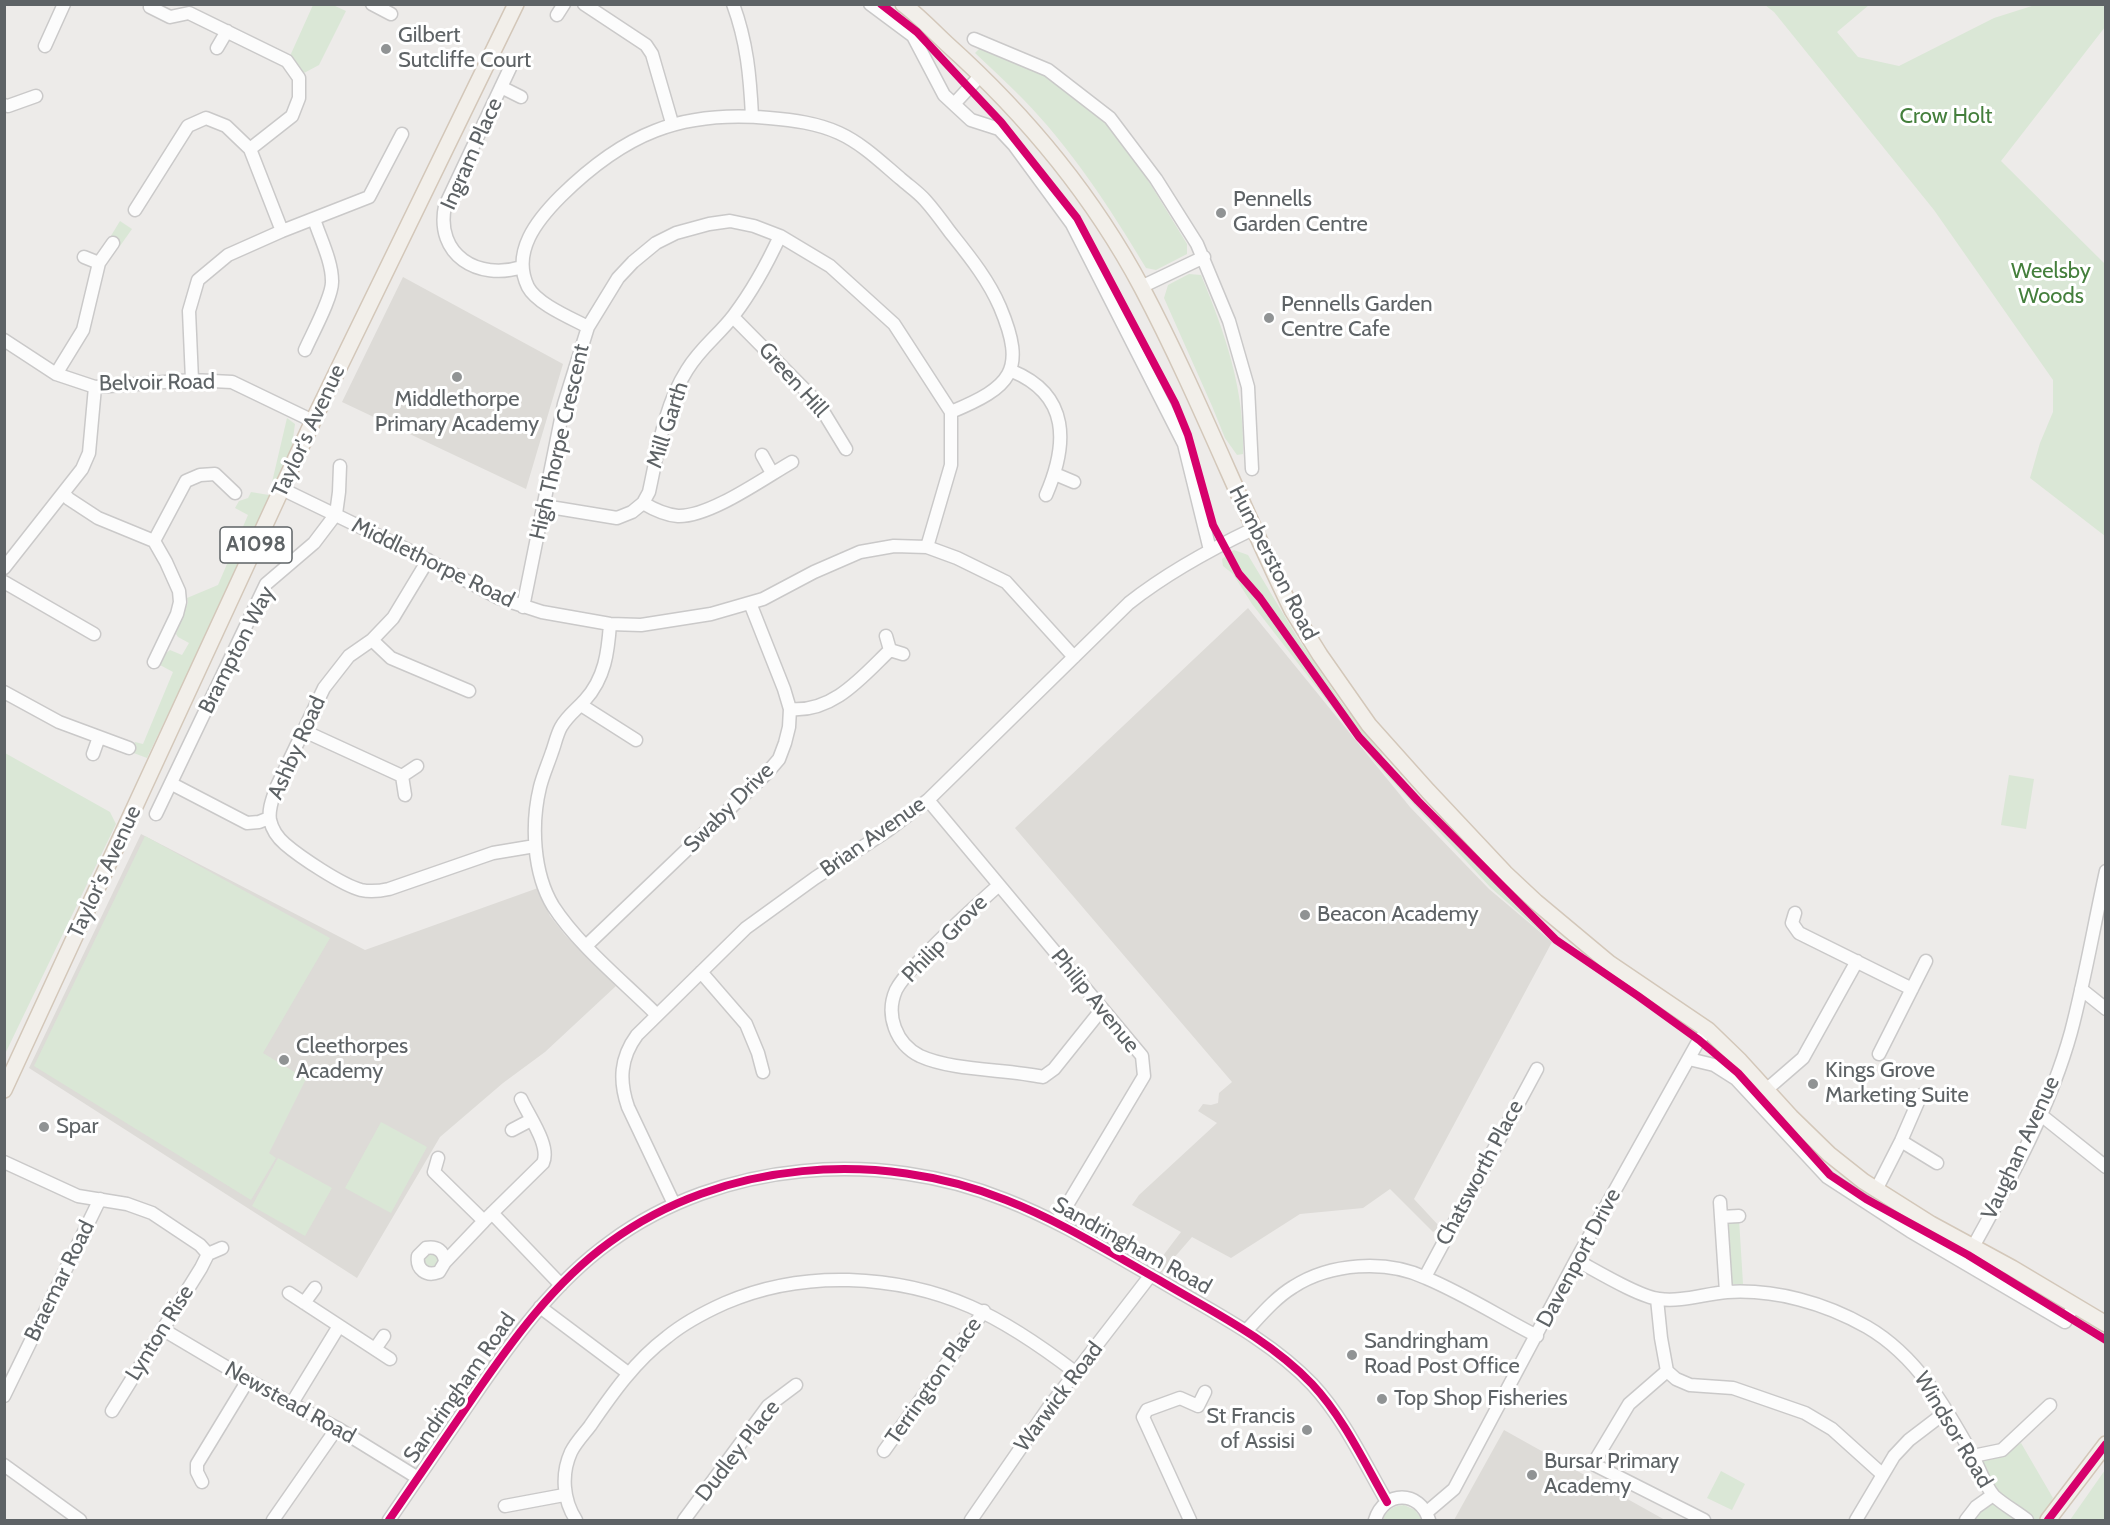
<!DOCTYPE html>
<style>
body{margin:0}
#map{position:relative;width:2110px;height:1525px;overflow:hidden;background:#edebe9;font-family:Cabin,sans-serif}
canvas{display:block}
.frame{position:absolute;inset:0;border:6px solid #5e6366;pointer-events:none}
</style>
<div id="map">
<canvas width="2110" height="1525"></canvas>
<div class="frame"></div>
</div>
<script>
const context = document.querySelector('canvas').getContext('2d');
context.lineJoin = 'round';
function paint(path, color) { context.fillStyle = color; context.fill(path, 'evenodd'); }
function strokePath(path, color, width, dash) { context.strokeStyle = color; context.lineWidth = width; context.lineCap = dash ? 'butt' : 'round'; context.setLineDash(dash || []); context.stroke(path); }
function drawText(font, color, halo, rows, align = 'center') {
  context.font = font + ' Cabin,sans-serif'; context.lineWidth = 6; context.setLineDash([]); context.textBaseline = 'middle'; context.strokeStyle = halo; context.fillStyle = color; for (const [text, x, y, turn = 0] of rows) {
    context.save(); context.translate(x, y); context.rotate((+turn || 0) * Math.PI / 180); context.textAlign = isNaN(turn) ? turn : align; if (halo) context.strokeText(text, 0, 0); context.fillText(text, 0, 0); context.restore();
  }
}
const education = new Path2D(`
 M403,277L563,364L526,489L342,402Z
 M1248,608L1410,807L1489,889L1552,942L1414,1199L1440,1227L1433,1232L1390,1189L1363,1208L1300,1214L1231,1258L1192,1237L1160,1274L1153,1269L1181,1232L1132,1205L1139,1195L1217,1123L1198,1111L1203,1104L1211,1105L1218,1103L1219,1093L1232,1082L1015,828Z
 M141,834L365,950L538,888L550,916L565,935L616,986L545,1052L503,1083L440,1137L357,1278L29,1068Z
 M1504,1430L1665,1520H1454Z`);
const green = new Path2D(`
 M313,5H333L346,11L319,65L304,73L290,56Z
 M1765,5H1869L1837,32L1858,57L1899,66L1994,18L2035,5H2105V27L2001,161L2105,264V536L2030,478L2040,443L2053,412V380L1934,210L1774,12Z
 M980,48L1050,77L1114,129L1151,185L1187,244V254L1156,270L1146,268C1110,208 1071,148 1022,98C1007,83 991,68 975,53Z
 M120,221L132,229L120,246L109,239Z
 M1189,274L1201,275C1225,333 1245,390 1243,454L1237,455L1225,438L1212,406L1164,298L1168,285Z
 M287,418L295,424L290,460L147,758L131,752L135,742L143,744L173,672L160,665L166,653L170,650L182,655L189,643L178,637L176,634L188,602L187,598L218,585L248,515L235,508L239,501L248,498L251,492L269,495Z
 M1234,550L1248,555L1297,637L1341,702L1382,754L1384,768L1426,813L1439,816L1530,908L1541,932L1490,887L1373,760L1252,604L1233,574L1223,566L1222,559Z
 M5,753L110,812L116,824L5,1054Z
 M2009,775L2034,779L2026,829L2001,825Z
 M145,836L330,938L263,1053L306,1079L269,1153L276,1158L251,1200L34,1066Z
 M381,1122L427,1147L391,1213L345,1188Z
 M278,1158L332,1188L305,1236L252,1206Z
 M1739,1219L1743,1284H1728L1724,1220Z
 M431,1252L438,1255L440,1262L436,1268H425L423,1258Z
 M2021,1443L2053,1498L2041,1520H1973L1980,1509L1999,1492L1980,1460L2001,1456Z
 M2105,1470V1520H2070Z
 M1721,1471L1745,1484L1732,1510L1707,1498Z
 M1404,1505L1415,1510L1422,1520H1383C1386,1510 1393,1506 1404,1505Z`);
const minor = new Path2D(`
 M372,4L391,14
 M584,4L646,45L652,54L672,123
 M733,4C747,42 750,76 752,116
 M870,4L913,36L944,95L971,120L999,129L1014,145L1072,224L1184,444L1210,550
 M150,7L170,17L189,13L287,61L299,78V98L292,116L250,149
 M557,15L564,4
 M974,39L1048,70L1110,118L1156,179L1197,244L1229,321L1248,387L1252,469
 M45,46L64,4
 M217,48L227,31
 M510,68L445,206C435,255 478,281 522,267
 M501,87L521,97
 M954,104L981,75
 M4,105L8,106L36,96
 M135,210L188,126L206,118L226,126L250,149L282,231
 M84,257L99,263
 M1141,287L1204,257
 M733,317L818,403L846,449
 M588,327C571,318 537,304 528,287C511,252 537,220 561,196C624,134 680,110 769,118C793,120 817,123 839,133C863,144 882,163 901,179C909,186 918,192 925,200C934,210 942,221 950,232C969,256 988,279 1000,307C1027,371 1011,387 951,412
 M4,340L56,374L95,387L192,380L232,382L313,421
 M305,350C312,334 333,296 332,281C332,261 320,238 314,219
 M1012,371C1070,395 1068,444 1046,495
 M56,374L83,330L99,263L113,243
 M192,380L189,311L198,280L228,255L282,231L369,197L402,134
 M762,455L772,473
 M1055,474L1074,482
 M282,489L410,551L499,598L542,612L610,624L641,625L711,614L763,599L814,572L860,552L894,546L927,547L957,558L1006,582L1074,657
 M63,493L69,499L98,518L154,541L166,562L179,591L180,602L177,614L154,662
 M643,503C653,509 666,515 678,516C710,517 764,478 792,462
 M544,506L617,518L632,512L643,503L649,492C658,451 664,406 687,370C701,347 719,335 734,315C753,290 767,264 780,236
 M154,541L186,481L200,475L215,474L235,493
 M428,560L393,618L372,640L349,656L324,688L276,788C273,798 268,809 270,820C272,829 278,838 285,844C300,857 342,885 361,890C370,892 380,891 389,889L493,853L535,846
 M4,568L82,469L89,453L95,387
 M4,582L94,634
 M523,607L564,404L588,327L618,278L633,262L656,243L676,233L709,224L730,221L754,226L780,236L830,266L894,324L951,412V465L927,547
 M610,624C608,652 605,678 585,700C577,709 567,716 561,727C557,734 555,744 552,752C548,764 543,775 540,787C531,824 533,873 553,906C578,945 624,982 657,1015
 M886,636L890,650L903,654
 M372,640L391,658L469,691
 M4,692L59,722L129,748
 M581,705L636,740
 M790,709C833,713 862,677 890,650
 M304,731L402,776
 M93,754L99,737
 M172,784L247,823L259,822L269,818
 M405,795L402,776L417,766
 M928,800L1142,1056L1144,1076L1057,1222
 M156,814L266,584L314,543L336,514L339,492L340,466
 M999,885C972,909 947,932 922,958C913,968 902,978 896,990C885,1015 896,1044 920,1056C953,1071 1006,1069 1043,1077L1054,1069L1102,1009
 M1795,913L1792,923L1799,933L1912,989
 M586,946L767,773L779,759L785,743L789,727L790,709L784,689L750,603
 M701,972L746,1024L758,1053L763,1072
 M2081,989L2106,1009
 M1879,1054L1926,961
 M1689,1059L1714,1065L1736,1079L1827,1177L1910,1231L2065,1322L2074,1305
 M1766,1090L1803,1058L1857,961
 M2041,1115L2106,1167
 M512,1130L531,1120
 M1901,1141L1937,1163
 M438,1158L434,1172L484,1221
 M4,1162L78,1196L127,1204L152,1213L200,1245L208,1254
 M1876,1190L1901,1141L1921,1095
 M1720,1202L1726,1292
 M674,1204L628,1107C619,1081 620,1058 637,1035L746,928L815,878L887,831L928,800L1129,603C1167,573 1209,550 1253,529
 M492,1213L561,1285
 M1721,1217L1739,1216
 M1973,1247C2011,1178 2050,1108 2071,1032C2085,979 2094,925 2106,871
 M1576,1260C1595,1270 1639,1297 1659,1299C1682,1302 1704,1294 1727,1292C1775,1289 1825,1303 1867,1327C1917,1356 1945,1406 1973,1456C1979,1468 1985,1486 1994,1496C2004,1505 2017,1512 2027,1520
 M445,1262C444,1251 437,1246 426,1248L418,1256C416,1269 426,1277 439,1272L445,1262L484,1221L543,1163C551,1146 528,1115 521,1099
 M1425,1277L1537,1069
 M289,1293L390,1359
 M1657,1299L1661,1338L1667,1371L1629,1404L1593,1464L1704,1520
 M304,1303L315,1288
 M540,1307L628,1373
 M162,1329L248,1380L337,1428L418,1478
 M1246,1331C1261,1315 1275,1298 1293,1287C1330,1263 1386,1259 1426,1278C1464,1294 1500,1317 1537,1336
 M375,1349L384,1336
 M1667,1371L1676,1379L1690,1385L1733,1388L1805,1413L1832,1429L1882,1474
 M4,1396L100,1199
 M292,1403L339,1326
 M112,1411L201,1268L208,1254L222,1248
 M884,1451L984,1311
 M1973,1456L2002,1450L2050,1405
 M4,1465L80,1520
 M202,1482L197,1472V1464L248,1380
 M505,1506L564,1495
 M1427,1512L1454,1489L1576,1260L1699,1040L1708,1030
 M273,1520L337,1428
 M389,1520C416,1480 444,1440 472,1399C511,1342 553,1283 610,1242C722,1160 879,1149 1006,1200C1060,1221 1109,1252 1159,1280C1211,1311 1269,1339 1312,1384C1343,1417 1364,1462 1387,1502
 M576,1520C563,1500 561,1474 571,1452C576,1442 584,1434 590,1426C612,1394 635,1361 667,1337C684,1323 705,1312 725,1303C764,1286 808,1279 849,1280C943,1283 1003,1317 1075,1372
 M684,1520L768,1406L796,1385
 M971,1520L1049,1407L1150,1276
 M1190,1520L1143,1417L1147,1410L1180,1398L1198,1406L1205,1392
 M1375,1520C1384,1490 1420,1490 1429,1520
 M1856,1520L1894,1456L1909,1440L1947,1411
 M1966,1520L1976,1507L1993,1495`);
const major = new Path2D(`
 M903,4C919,16 933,31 947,44C1025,114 1093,196 1142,288C1197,392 1240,504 1292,610L1320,655L1369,725L1428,791L1505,873L1536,902L1609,963L1708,1030L1740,1061L1791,1117L1829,1154L1863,1181L1931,1224L2012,1268L2106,1324
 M4,1090L313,421L516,4
 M2048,1520L2106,1444`);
const cycleway = new Path2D(`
 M881,4L917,32L969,88L1001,122L1077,218L1175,403L1188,435L1213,525L1239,574L1260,598L1359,737L1418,801L1556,940L1638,996L1699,1040L1738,1073L1830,1175L1866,1199L1968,1255L2106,1340
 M389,1520C416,1480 444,1440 472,1399C511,1342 553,1283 610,1242C722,1160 879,1149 1006,1200C1060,1221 1109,1252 1159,1280C1211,1311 1269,1339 1312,1384C1343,1417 1364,1462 1387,1502
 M2048,1520L2106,1444`);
const markers = [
 [386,49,6,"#909394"],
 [1221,213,6,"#909394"],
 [1269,318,6,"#909394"],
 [457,377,6,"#909394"],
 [1305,915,6,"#909394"],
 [284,1060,6,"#909394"],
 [1813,1084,6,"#909394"],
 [44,1127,6,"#909394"],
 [1352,1355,6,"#909394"],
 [1382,1399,6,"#909394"],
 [1307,1430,6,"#909394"],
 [1532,1475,6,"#909394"]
];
const shields = [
 [256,545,72]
];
const shieldNames = [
 ["A1098",256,545]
];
const poiNames = [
 ["Gilbert",398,36],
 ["Sutcliffe Court",398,61],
 ["Pennells",1233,200],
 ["Garden Centre",1233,225],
 ["Pennells Garden",1281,305],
 ["Centre Cafe",1281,330],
 ["Middlethorpe",457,400,"center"],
 ["Primary Academy",457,425,"center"],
 ["Beacon Academy",1317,915],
 ["Cleethorpes",296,1047],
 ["Academy",296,1072],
 ["Kings Grove",1825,1071],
 ["Marketing Suite",1825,1096],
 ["Spar",56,1127],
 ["Sandringham",1364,1342],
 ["Road Post Office",1364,1367],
 ["Top Shop Fisheries",1394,1399],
 ["St Francis",1295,1417,"right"],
 ["of Assisi",1295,1442,"right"],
 ["Bursar Primary",1544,1462],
 ["Academy",1544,1487]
];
const parkNames = [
 ["Crow Holt",1946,117],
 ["Weelsby",2051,272],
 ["Woods",2051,297]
];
const streetNames = [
 ["Ingram Place",472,154,-66],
 ["Green Hill",793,380,48],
 ["Belvoir Road",157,383,-1],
 ["Mill Garth",668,425,-72],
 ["Taylor's Avenue",309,431,-65],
 ["High Thorpe Crescent",560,442,-77],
 ["Middlethorpe Road",433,563,26],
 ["Humberston Road",1273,563,63],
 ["Brampton Way",237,650,-63],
 ["Ashby Road",297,748,-66],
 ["Swaby Drive",729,808,-45],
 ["Brian Avenue",873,837,-35],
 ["Taylor's Avenue",105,872,-65],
 ["Philip Grove",945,939,-46],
 ["Philip Avenue",1095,1001,51],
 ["Vaughan Avenue",2021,1148,-65],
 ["Chatsworth Place",1480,1173,-62],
 ["Sandringham Road",1132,1246,29],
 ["Davenport Drive",1579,1258,-62],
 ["Braemar Road",60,1281,-64],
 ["Lynton Rise",160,1333,-58],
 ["Terrington Place",934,1381,-55],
 ["Sandringham Road",460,1388,-55],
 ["Warwick Road",1059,1397,-53],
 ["Newstead Road",290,1403,29],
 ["Windsor Road",1953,1430,59],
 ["Dudley Place",738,1451,-52]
];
paint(education, '#dddbd7');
paint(green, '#dae7d6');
strokePath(minor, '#cac9c9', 15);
strokePath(major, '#d3c7b9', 18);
strokePath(minor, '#fcfcfc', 12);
strokePath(major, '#f2efea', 15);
strokePath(cycleway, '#d6006c', 8);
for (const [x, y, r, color] of markers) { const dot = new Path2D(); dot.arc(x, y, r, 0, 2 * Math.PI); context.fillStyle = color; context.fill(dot); strokePath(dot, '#fff', 2); }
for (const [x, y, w] of shields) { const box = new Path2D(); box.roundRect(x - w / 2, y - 18, w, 36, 4.5); context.fillStyle = '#fff'; context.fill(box); strokePath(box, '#5e6366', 1.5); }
drawText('bold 21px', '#5e6366', null, shieldNames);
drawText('22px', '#5e6366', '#fff', poiNames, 'left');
drawText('22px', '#447f3c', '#fff', parkNames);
drawText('22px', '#5e6366', '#fff', streetNames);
</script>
